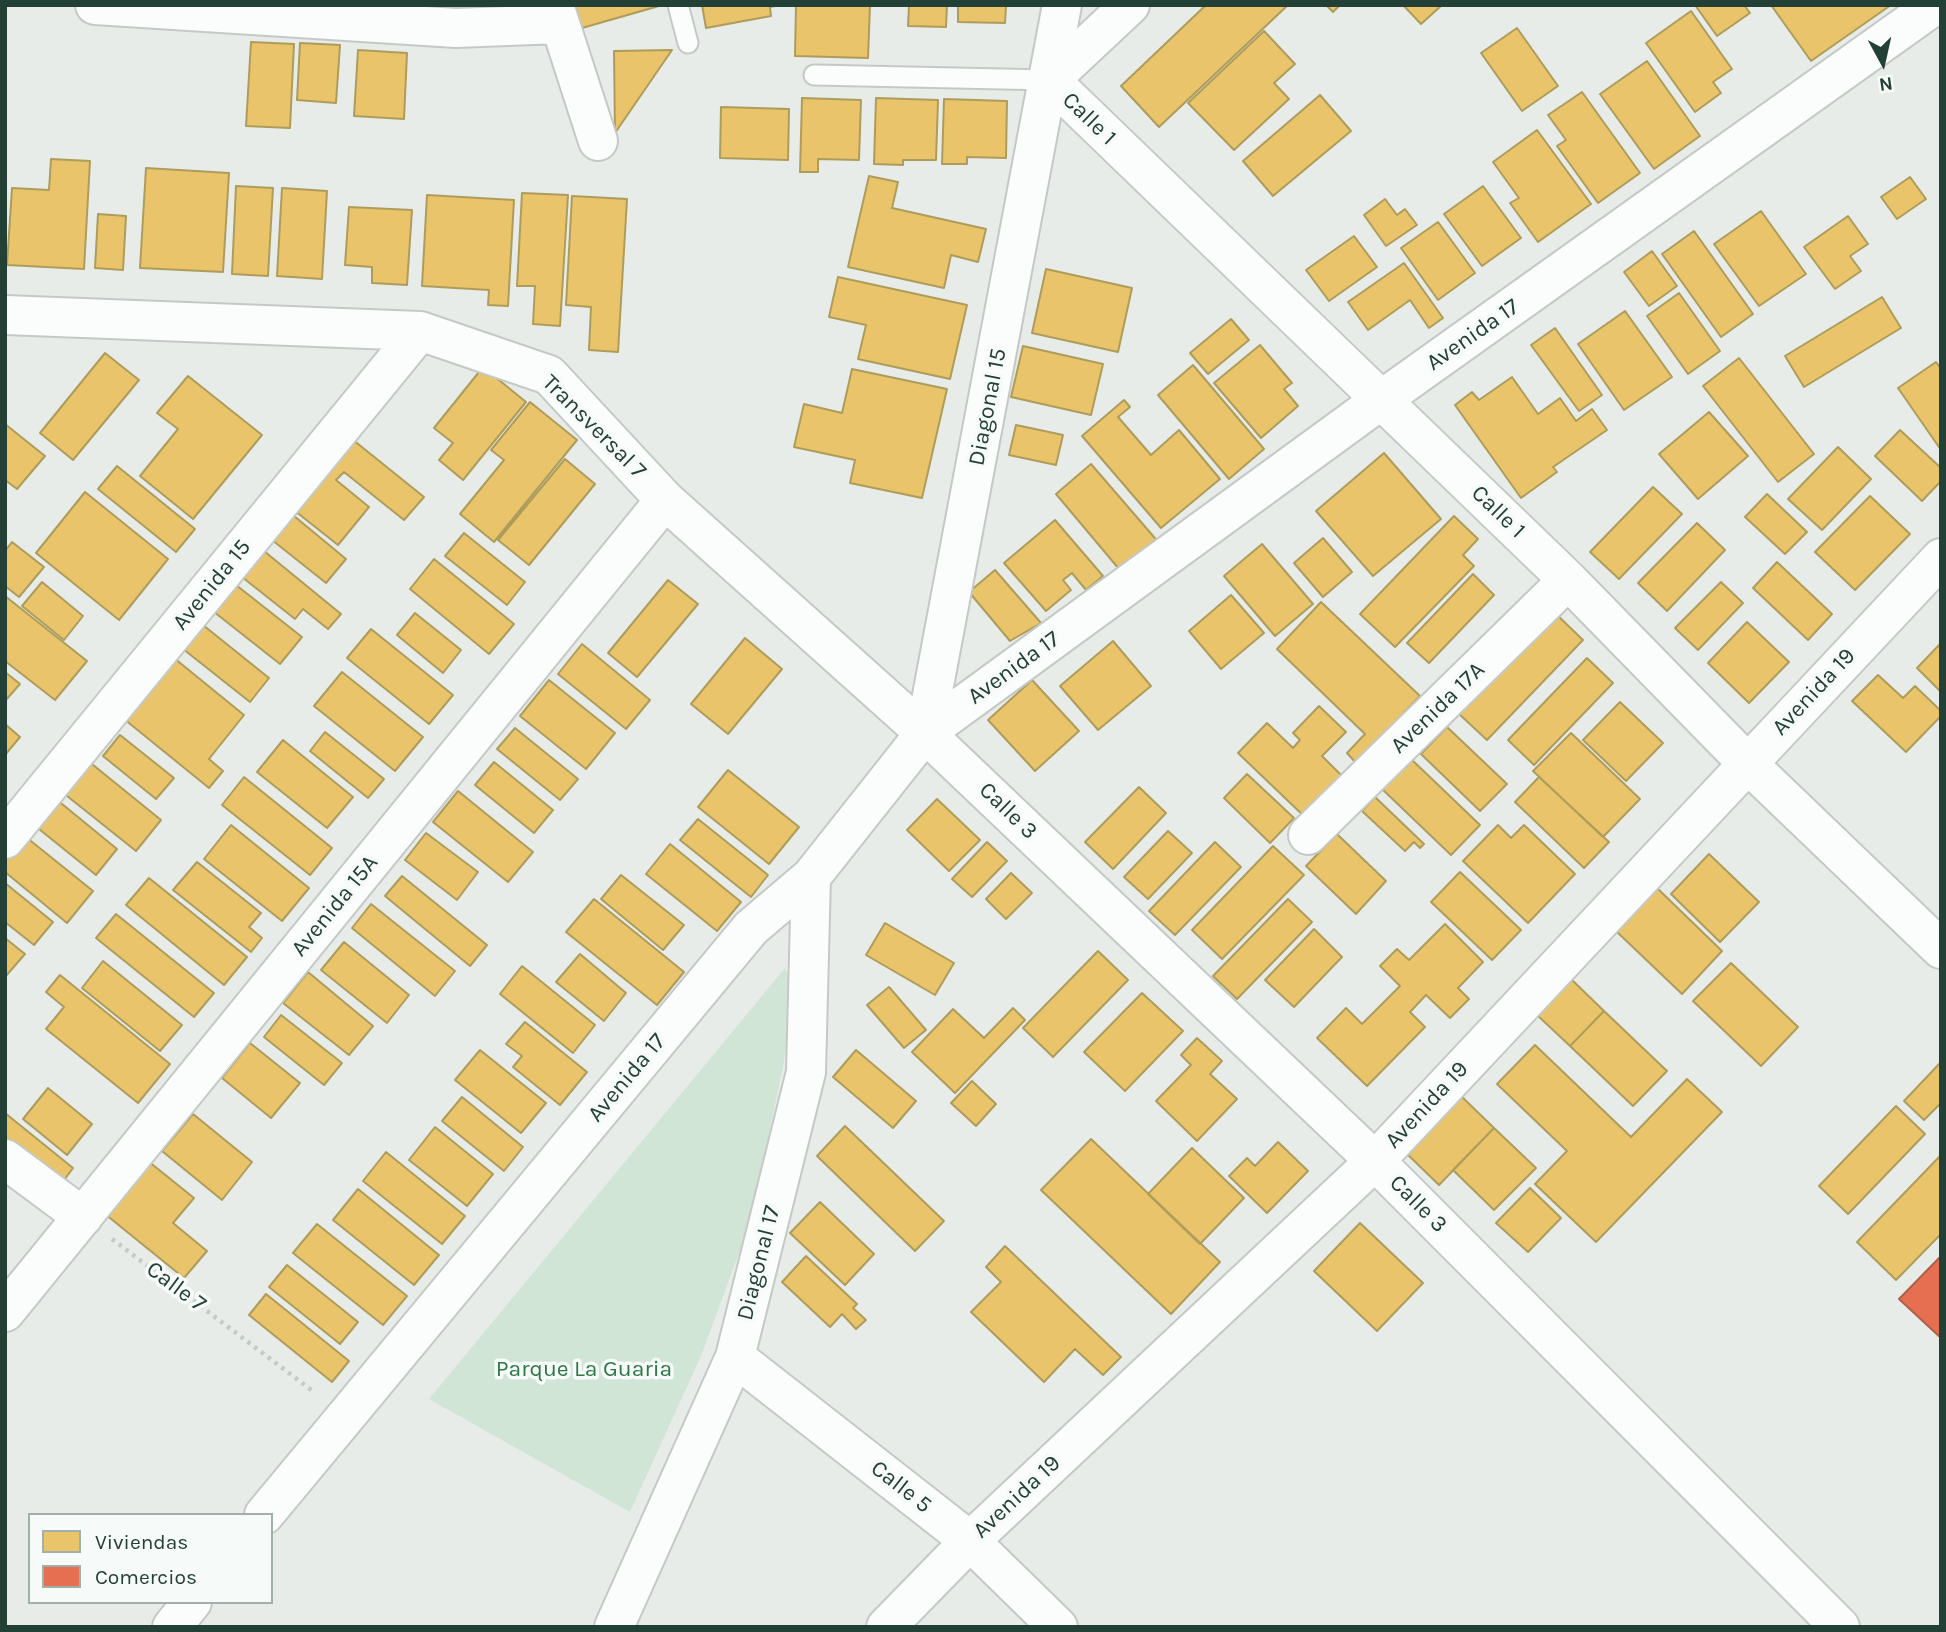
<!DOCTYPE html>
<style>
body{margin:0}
#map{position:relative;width:1946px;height:1632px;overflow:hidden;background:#e7ece9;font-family:Karla,sans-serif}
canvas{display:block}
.frame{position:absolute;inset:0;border:7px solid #234037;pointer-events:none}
.legend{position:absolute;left:28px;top:1513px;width:245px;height:91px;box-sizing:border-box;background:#f6faf8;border:2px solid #a2b0ab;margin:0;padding:9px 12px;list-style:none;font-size:21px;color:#234037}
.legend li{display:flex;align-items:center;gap:14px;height:35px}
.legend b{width:35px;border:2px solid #a2b0ab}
.north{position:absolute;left:1848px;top:28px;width:70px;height:70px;-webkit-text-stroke:5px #f6faf8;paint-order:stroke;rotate:172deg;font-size:19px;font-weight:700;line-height:28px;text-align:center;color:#234037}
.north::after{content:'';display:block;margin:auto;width:24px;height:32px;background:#234037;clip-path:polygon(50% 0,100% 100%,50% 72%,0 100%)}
</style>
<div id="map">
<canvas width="1946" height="1632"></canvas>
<div class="frame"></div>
<ul class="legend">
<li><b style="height:19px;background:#e9c46a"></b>Viviendas</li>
<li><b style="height:19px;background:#e76f51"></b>Comercios</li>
</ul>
<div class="north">N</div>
</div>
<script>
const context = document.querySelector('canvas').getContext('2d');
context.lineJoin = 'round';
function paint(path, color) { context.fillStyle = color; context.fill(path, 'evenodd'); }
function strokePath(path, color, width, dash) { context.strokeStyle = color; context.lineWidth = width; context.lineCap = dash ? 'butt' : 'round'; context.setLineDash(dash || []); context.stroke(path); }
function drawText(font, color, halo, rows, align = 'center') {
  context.font = font + ' Karla,sans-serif'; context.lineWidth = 7; context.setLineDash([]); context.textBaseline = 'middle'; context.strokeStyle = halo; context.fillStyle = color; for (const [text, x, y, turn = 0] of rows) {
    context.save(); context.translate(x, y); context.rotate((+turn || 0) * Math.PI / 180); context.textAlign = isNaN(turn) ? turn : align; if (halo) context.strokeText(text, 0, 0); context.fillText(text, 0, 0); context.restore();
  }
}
const green = new Path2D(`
 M785,968L794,986L783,1068L749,1226L701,1356L630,1512L429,1399Z`);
const homes = new Path2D(`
 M568,5H659V6L575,30Z
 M702,5H780L770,7L771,16L706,28Z
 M796,5H870L868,58L795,56Z
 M909,5H947L946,27L908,26Z
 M958,5L1006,6L1005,23L958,22Z
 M1206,5H1288L1159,127L1121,86Z
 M1326,5H1340L1333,12Z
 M1403,5H1442L1421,24Z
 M1695,5H1744L1750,13L1717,36Z
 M1771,5H1891L1811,61Z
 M1691,11L1732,69L1713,82L1721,93L1695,112L1646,43Z
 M1517,28L1558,86L1522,111L1481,53Z
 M1264,31L1295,64L1274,83L1289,99L1234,150L1188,103Z
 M251,42L294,44L290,128L246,126Z
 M300,43L340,45L336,103L297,100Z
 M358,50L407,53L404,119L354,116Z
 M672,50L615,133L614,51Z
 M1647,61L1700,136L1654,169L1600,94Z
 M1582,92L1640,173L1598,203L1557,146L1566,140L1548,115Z
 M1320,95L1351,131L1273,196L1243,161Z
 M802,98L861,100L859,160L818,159V172H800Z
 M876,98L938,100L936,160H903V165L874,164Z
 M944,99L1007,101L1006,158L967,157V164H942Z
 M721,107L789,109L788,160L720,158Z
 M1537,130L1591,204L1538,242L1510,203L1519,198L1493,162Z
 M51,159L90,161L84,269L7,265L12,188L49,190Z
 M146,168L229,173L223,272L140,268Z
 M869,176L898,182L892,208L986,229L978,262L951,255L944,288L848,267Z
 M1910,177L1926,199L1897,219L1881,197Z
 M236,186L273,188L268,276L232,274Z
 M1483,186L1521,238L1482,266L1444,214Z
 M282,188L327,191L322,279L277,276Z
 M522,193L568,195L560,326L533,324L535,286H517Z
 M427,195L514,200L508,306L488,305L489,290L422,286Z
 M572,196L627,199L618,352L589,350L591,307L566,305Z
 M1385,199L1397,215L1405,209L1417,225L1386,246L1364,215Z
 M349,207L412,210L407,285L372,283V267L345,265Z
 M1761,211L1806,274L1759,306L1714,244Z
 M98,214L126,216L123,270L95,268Z
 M1848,216L1868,244L1850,256L1861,271L1835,289L1804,247Z
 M1438,222L1475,273L1438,300L1401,248Z
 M1694,231L1753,314L1721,337L1662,254Z
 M1354,236L1377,267L1329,301L1306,270Z
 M1652,251L1677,286L1649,306L1624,272Z
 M1404,263L1443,318L1429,328L1410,300L1368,330L1348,302Z
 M1046,269L1132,288L1118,352L1032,333Z
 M838,277L967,305L950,379L858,359L866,325L829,317Z
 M1679,293L1720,351L1688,374L1647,316Z
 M1882,297L1901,328L1804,387L1785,356Z
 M1625,311L1672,377L1624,410L1578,344Z
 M1231,319L1249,340L1208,374L1190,353Z
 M1555,328L1602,395L1579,411L1531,345Z
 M1260,345L1292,383L1284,389L1298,406L1261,438L1214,383Z
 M1023,346L1103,364L1091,415L1011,397Z
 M105,353L139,380L73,460L40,433Z
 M1739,358L1814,454L1778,482L1703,386Z
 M1936,362L1941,369V450L1898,388Z
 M1193,365L1264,449L1229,479L1158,395Z
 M483,367L526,402L463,480L439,460L453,443L434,428Z
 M852,369L947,389L922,498L850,483L855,460L794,447L804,404L842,413Z
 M188,376L262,435L193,519L140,476L178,429L157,413Z
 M1512,377L1538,414L1560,398L1576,421L1592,409L1607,430L1553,467L1557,472L1521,498L1455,405L1472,392L1479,400Z
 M1124,400L1130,407L1118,417L1151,455L1179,430L1220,479L1161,528L1082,436Z
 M530,402L577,440L494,542L460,514L504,460L491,450Z
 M1709,412L1748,456L1698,499L1659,454Z
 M5,424L45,456L17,489L5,480Z
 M1016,425L1063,435L1056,465L1009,455Z
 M1900,430L1941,468V481L1922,501L1875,456Z
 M342,431L424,497L404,520L344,472L336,480L369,507L338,545L285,503Z
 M1838,447L1871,479L1822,530L1788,499Z
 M1384,453L1441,519L1373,576L1316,511Z
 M565,459L595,484L529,565L498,540Z
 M1091,464L1160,544L1119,569L1056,494Z
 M117,466L195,529L176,552L98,489Z
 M1653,487L1682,514L1619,579L1590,552Z
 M85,492L168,559L119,620L36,553Z
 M1767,494L1807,532L1785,554L1745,517Z
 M1870,496L1910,534L1855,590L1815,552Z
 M288,511L346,559L326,583L267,536Z
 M1454,516L1478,539L1463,555L1474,566L1395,647L1360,614Z
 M1055,520L1103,576L1086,590L1072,573L1063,580L1071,590L1046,611L1004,563Z
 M1697,523L1725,550L1667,611L1638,583Z
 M464,533L525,582L507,605L445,556Z
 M1323,538L1352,572L1323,597L1294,563Z
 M12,542L44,567L19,597L5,586V551Z
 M1262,544L1313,604L1275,636L1224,576Z
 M264,551L341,614L328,629L303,609L295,619L242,577Z
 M434,559L514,624L489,654L410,589Z
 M1777,562L1832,614L1808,640L1753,588Z
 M995,570L1041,623L1010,641L969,592Z
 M1473,574L1494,595L1429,663L1407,643Z
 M668,580L698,604L637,677L608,653Z
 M231,581L302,637L280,664L209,608Z
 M42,582L83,616L64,640L22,606Z
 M1721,582L1743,603L1698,650L1675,628Z
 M1231,595L1264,633L1221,669L1189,631Z
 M5,596L87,661L55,700L5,661Z
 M1321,602L1420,696L1356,763L1347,753L1365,734L1277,649Z
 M415,613L461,650L443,673L397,635Z
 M1555,613L1583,640L1487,740L1458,713Z
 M198,621L269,678L250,702L178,645Z
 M1747,622L1789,662L1749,703L1708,663Z
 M371,629L453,695L429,724L347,658Z
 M745,638L782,669L728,734L691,704Z
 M1113,641L1151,686L1098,730L1060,686Z
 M1941,643V692L1917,668Z
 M582,644L650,700L626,729L558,674Z
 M174,658L244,715L209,759L223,771L209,788L124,719Z
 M1587,658L1613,683L1534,765L1508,740Z
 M5,672L20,684L5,701Z
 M342,672L423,737L395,771L314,706Z
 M1878,675L1903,698L1915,686L1941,711V716L1906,752L1852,701Z
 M549,680L615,733L586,769L520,716Z
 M1032,680L1079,731L1035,771L988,720Z
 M1620,702L1663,743L1626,781L1583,740Z
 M1319,706L1346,732L1322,756L1346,780L1308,820L1238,753L1267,723L1293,748L1300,740L1293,733Z
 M5,724L20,737L5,755Z
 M1447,727L1507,784L1480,811L1421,754Z
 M515,728L578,779L560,800L497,749Z
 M325,732L384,779L368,798L310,751Z
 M1571,733L1640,799L1603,837L1533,771Z
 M120,735L174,778L156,799L103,756Z
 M283,740L353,797L327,828L257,772Z
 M1410,758L1480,825L1451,855L1381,788Z
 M87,760L161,820L136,851L62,792Z
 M494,762L553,810L534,833L475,785Z
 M728,770L799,827L769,864L698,807Z
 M1247,774L1294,818L1270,843L1224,798Z
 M244,777L332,848L310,875L222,805Z
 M1539,777L1609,842L1584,868L1515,802Z
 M1139,787L1166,813L1113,869L1085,842Z
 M458,791L533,852L508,882L433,822Z
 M1375,797L1424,844L1420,848L1414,842L1405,851L1362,811Z
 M56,799L117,849L96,875L34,825Z
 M937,799L980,840L949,871L907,830Z
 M698,819L768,875L751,897L680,840Z
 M231,825L309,888L282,921L204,859Z
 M1498,825L1511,838L1524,825L1575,874L1528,923L1463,861Z
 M1168,831L1192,853L1148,899L1124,877Z
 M426,833L478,872L457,900L405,860Z
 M1337,834L1386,881L1356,914L1306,866Z
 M26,837L93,891L67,923L5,872V861Z
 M987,842L1007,861L972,897L952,879Z
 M1215,842L1241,867L1175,935L1149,911Z
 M670,844L741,902L717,931L646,874Z
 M1273,846L1304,875L1222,959L1192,930Z
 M1709,854L1759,902L1720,942L1671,894Z
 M197,862L261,913L249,927L262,938L251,952L173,890Z
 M1460,872L1521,930L1492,960L1431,902Z
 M1011,873L1032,893L1006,919L986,899Z
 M621,875L684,925L663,950L601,899Z
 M402,876L487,945L470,966L385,896Z
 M149,878L247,957L224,985L126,905Z
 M5,883L53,922L34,945L5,922Z
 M1657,888L1722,951L1682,994L1616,931Z
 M594,899L684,972L657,1005L566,932Z
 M1288,899L1312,922L1237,999L1213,976Z
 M371,904L455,971L435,996L352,928Z
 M116,914L214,993L194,1017L96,938Z
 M885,923L954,963L935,995L866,955Z
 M1445,924L1483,962L1458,988L1469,999L1450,1018L1426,995L1410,1012L1425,1027L1367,1086L1317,1038L1346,1008L1362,1024L1400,986L1380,966L1397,949L1409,960Z
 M1314,929L1342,957L1294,1007L1265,980Z
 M5,938L25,954L5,977Z
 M344,942L409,995L387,1023L321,970Z
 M1098,951L1128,980L1053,1057L1023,1028Z
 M580,954L626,993L604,1021L556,982Z
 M103,961L182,1025L160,1051L82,988Z
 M1731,963L1798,1027L1761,1066L1693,1001Z
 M522,966L595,1025L573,1053L500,994Z
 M308,972L373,1026L349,1055L283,1003Z
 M60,975L170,1064L138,1103L46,1029L64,1007L46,992Z
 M1570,978L1604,1011L1570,1046L1536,1014Z
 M889,987L926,1030L904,1048L867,1005Z
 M1142,993L1183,1031L1125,1091L1084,1052Z
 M1013,1008L1025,1020L955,1093L912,1052L953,1009L984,1038Z
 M1604,1011L1667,1071L1633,1106L1570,1046Z
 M281,1015L342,1063L324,1085L264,1037Z
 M525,1022L587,1072L560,1105L513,1067L522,1056L506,1044Z
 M1197,1038L1222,1061L1210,1074L1237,1099L1197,1141L1156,1101L1191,1065L1181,1055Z
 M250,1043L300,1083L271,1118L222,1078Z
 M1535,1045L1631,1137L1687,1079L1722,1112L1596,1242L1535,1184L1567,1151L1497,1084Z
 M480,1050L546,1103L521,1133L455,1080Z
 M856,1050L916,1101L893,1128L833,1077Z
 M1941,1062V1103L1924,1120L1904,1101Z
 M972,1081L996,1104L976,1126L951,1103Z
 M48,1088L92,1124L67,1155L23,1119Z
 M1460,1095L1494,1128L1439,1185L1405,1152Z
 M462,1097L523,1147L504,1171L442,1121Z
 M1896,1106L1925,1134L1848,1214L1819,1186Z
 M5,1113L73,1168L59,1187L5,1144Z
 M193,1114L252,1162L222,1200L162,1151Z
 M845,1126L944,1221L915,1251L817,1156Z
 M435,1127L493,1174L467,1206L409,1160Z
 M1494,1128L1536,1168L1494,1210L1453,1170Z
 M1091,1139L1220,1262L1171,1314L1041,1190Z
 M1278,1142L1308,1171L1267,1213L1229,1176L1247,1158L1255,1166Z
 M1192,1148L1244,1198L1200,1244L1148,1194Z
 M386,1152L465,1216L442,1244L363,1181Z
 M1941,1155V1234L1896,1280L1857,1242Z
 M148,1161L194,1198L173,1223L207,1251L184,1278L105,1214Z
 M1530,1188L1561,1218L1528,1252L1496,1223Z
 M358,1189L439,1255L414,1285L333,1220Z
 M820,1202L874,1254L845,1285L790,1233Z
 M1360,1223L1423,1283L1377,1331L1314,1271Z
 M317,1224L407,1296L383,1325L293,1253Z
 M1005,1246L1121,1357L1103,1375L1075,1349L1044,1382L971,1312L1001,1282L986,1267Z
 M806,1256L857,1304L853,1308L866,1320L856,1329L842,1314L830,1327L782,1282Z
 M287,1265L358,1322L340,1344L269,1287Z
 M266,1294L349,1361L332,1382L249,1315Z`);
const shops = new Path2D(`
 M1941,1256V1338L1899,1299Z`);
const path = new Path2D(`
 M112,1239L314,1392`);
const lane = new Path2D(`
 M678,5L688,43
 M814,75L1050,80`);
const street = new Path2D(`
 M95,5L456,28L560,24
 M554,5L598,141
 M1050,80L1568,580L1747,763L1941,949
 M1050,80L1130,5
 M5,315L420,331L549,375L665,500L925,733L1375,1161L1840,1627
 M925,733L1062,5
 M1308,835L1568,580
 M5,839L420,331
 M5,1159L83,1217
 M5,1312L665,500
 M735,1357L970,1541L1058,1627
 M264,1515L751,928L811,877L925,733L1381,400L1935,5
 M172,1627L192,1602
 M614,1627L735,1357L806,1072L811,877
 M886,1627L970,1541L1375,1161L1941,558`);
const streetNames = [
 ["Calle 1",1089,119,44],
 ["Avenida 17",1473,335,-35],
 ["Diagonal 15",988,407,-79],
 ["Transversal 7",594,427,45],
 ["Calle 1",1498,512,44],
 ["Avenida 15",212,585,-51],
 ["Avenida 17",1014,668,-36],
 ["Avenida 19",1814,692,-47],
 ["Avenida 17A",1438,708,-44],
 ["Calle 3",1008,811,44],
 ["Avenida 15A",335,906,-51],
 ["Avenida 17",627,1078,-50],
 ["Avenida 19",1427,1105,-47],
 ["Calle 3",1418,1204,45],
 ["Diagonal 17",759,1263,-76],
 ["Calle 7",176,1287,37],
 ["Calle 5",901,1487,38],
 ["Avenida 19",1017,1497,-43]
];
const parkNames = [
 ["Parque La Guaria",584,1369]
];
paint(green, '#d0e5d5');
paint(homes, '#e9c46a');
strokePath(homes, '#ae9c5b', 2);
paint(shops, '#e76f51');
strokePath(shops, '#ac6149', 2);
strokePath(lane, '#c4c9c6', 23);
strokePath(street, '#c4c9c6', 42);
strokePath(path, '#c2cbc7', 4.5, [3.5, 5]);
strokePath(lane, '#fbfcfc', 19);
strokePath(street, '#fbfcfc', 38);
drawText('23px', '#234037', '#f6faf8', streetNames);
drawText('23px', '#2d7845', '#f6faf8', parkNames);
</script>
